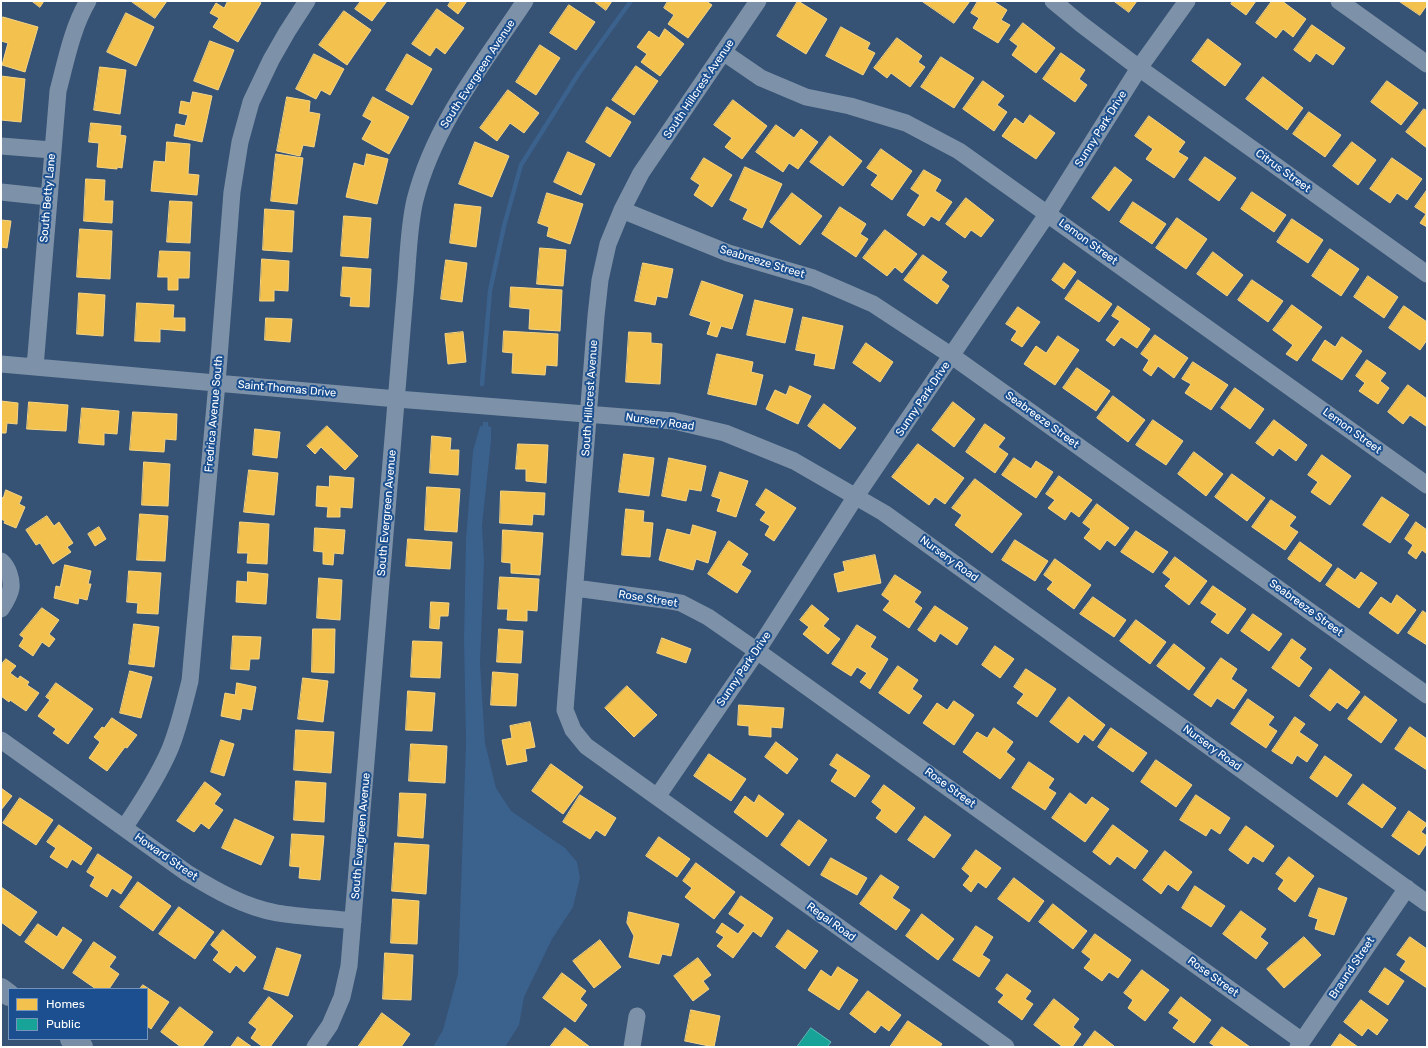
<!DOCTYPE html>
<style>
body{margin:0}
#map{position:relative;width:1428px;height:1048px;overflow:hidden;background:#365274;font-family:Rubik,sans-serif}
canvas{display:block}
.frame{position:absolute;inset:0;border:2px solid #fff;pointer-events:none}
.legend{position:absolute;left:8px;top:988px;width:140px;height:52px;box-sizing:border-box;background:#1b4f8f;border:1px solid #7695bc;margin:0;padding:5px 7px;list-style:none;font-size:12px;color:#fff}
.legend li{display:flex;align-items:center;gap:8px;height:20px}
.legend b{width:20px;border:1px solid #7695bc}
</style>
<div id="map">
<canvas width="1428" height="1048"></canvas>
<div class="frame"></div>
<ul class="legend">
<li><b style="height:11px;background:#f2c14e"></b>Homes</li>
<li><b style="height:11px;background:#17a398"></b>Public</li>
</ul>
</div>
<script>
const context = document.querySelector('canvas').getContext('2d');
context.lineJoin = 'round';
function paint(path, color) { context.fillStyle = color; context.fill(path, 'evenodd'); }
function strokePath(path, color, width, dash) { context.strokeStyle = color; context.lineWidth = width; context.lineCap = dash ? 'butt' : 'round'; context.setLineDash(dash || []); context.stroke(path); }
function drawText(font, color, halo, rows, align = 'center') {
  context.font = font + ' Rubik,sans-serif'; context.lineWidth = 4; context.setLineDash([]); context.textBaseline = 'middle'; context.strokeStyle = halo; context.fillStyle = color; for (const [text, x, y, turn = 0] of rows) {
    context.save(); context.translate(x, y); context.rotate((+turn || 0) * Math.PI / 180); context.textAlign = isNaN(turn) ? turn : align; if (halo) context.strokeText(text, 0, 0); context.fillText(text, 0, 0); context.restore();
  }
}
const water = new Path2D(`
 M483,422H488V426L491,427V441L482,525L484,561L480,664L485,743L496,788L511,811L565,848L577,862L580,878L573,907L552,939L524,997L519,1025L505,1047H433L443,1030L458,974L466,742L464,640L466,539L473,451L480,426H483Z`);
const homes = new Path2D(`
 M32,1H44L40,7Z
 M131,1H167L155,18Z
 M228,1H258L261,3L238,42L213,27L219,18L210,13L216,3L224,8Z
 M361,1H387L372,21L355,9Z
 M451,1H467L458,14L448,6Z
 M594,1H612L606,10Z
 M668,1H706L712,5L688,38L668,24L674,15L664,8Z
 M798,1L827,19L806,54L777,36Z
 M922,1H970L954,23Z
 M978,1H993L1007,10L1001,20L1010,25L998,43L973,28L979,18L971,13Z
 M1114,1H1137L1129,12Z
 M1233,1H1256L1246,15L1231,4Z
 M1272,1H1282L1306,19L1293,37L1283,29L1276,38L1256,23Z
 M1399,1H1427V5L1420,15Z
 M569,5L595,22L576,50L550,33Z
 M437,9L464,28L445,54L436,47L430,56L412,44Z
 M344,11L371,30L347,65L319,45Z
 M126,13L154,27L136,66L107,52Z
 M3,17L38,27L25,72L2,65L8,43L1,41V23Z
 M1023,23L1055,48L1036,73L1012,55L1018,46L1010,40Z
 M1312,25L1345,48L1333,65L1316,53L1310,62L1294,50Z
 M841,27L870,43L867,49L875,53L863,75L826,56Z
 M665,29L684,44L660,76L641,62L647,54L637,47L649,31L659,38Z
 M897,38L922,56L918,62L925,67L910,87L891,73L887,78L874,68Z
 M1208,39L1241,64L1225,86L1192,61Z
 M210,41L234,50L218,90L194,81Z
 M540,45L560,58L536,95L516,82Z
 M1061,53L1085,70L1079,79L1087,85L1075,102L1043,79Z
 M314,54L344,69L330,95L321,90L316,99L296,89Z
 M407,54L432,69L412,105L386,90Z
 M941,57L974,78L954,108L921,87Z
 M636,66L658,81L634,115L612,100Z
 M100,67L126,70L120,114L94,110Z
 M1,76L25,79L21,122L1,120Z
 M1263,77L1303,108L1287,130L1246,99Z
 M983,81L1004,96L997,105L1007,112L994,131L963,109Z
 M1387,81L1418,103L1401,125L1371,102Z
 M508,90L539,113L524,133L510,123L497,141L480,128Z
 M193,92L212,96L202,142L174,136L176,124L185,126L188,115L179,113L181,101L190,103Z
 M287,97L310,101L309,112L320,114L314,147L303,145L300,156L277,151Z
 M373,97L409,117L389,154L362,139L372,121L363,116Z
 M733,100L767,126L742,159L725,147L732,138L714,125Z
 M607,107L631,122L610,157L586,142Z
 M1424,109L1427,111V148L1406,132Z
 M1309,112L1341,135L1325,157L1293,134Z
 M1030,115L1055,133L1036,159L1002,136L1015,118L1023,124Z
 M1149,116L1185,142L1178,152L1188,158L1174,178L1146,159L1153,149L1135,136Z
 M91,123L121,126L120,135L126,136L122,168L117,167V169L97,167L99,143L89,142Z
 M776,125L794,138L801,129L818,142L798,169L789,163L783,172L756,152Z
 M830,136L862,161L843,186L810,162Z
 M167,142L190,144L188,174L199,175L197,195L151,191L154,161L165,162Z
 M475,142L509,156L492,197L459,184Z
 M1352,142L1376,160L1358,185L1333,166Z
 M881,149L912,171L892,200L871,185L878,175L867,168Z
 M568,152L595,164L581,195L554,182Z
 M276,154L303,158L297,204L271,201Z
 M367,154L388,159L377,204L346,197L354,163L364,166Z
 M1205,157L1236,178L1219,201L1189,180Z
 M704,158L732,175L712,207L694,195L700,185L691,179Z
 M1392,158L1422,179L1407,200L1397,193L1390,203L1370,189Z
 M745,167L782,184L762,228L743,219L748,209L730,200Z
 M1115,167L1132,180L1109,211L1092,198Z
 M924,170L941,180L935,191L952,202L939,221L931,216L924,226L907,215L920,195L911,189Z
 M86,179L105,180L104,201H113L112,223L84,221Z
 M1427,190V227L1420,223L1426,214L1415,207Z
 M1252,192L1286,215L1274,232L1241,209Z
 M547,193L583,204L570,244L547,236L549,227L538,223Z
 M792,193L822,216L800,245L770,222Z
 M966,198L994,220L981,237L971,230L965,238L946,224Z
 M170,201L192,202L190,243L167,242Z
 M1133,202L1166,224L1152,244L1120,222Z
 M455,204L481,207L476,247L450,243Z
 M840,207L866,224L860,234L868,239L856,257L822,234Z
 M265,209L294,211L292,252L263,250Z
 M344,216L371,218L368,258L341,256Z
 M1177,218L1207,239L1186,269L1156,248Z
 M1292,219L1323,240L1308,263L1277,242Z
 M1,220L11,221L7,248L1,247Z
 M80,229L112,231L110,279L77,277Z
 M885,230L917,254L902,273L895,267L887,276L863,258Z
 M540,248L566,250L563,286L537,284Z
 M1330,249L1359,269L1341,296L1312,276Z
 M160,251L190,252L189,278H178V290H168V277H158Z
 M1213,252L1243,275L1227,296L1197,274Z
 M923,255L947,272L941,280L949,286L937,304L904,280Z
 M262,259L289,261L288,291L274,290V301H260Z
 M446,260L467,263L462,302L441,299Z
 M643,263L673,269L667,298L657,296L655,305L635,301Z
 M1064,263L1076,272L1064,289L1052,280Z
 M343,267L371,269L369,307L350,306L351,297L341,296Z
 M1368,276L1398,297L1384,318L1354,297Z
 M1078,280L1112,304L1099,322L1065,299Z
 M1252,280L1283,301L1268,322L1238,300Z
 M702,281L743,295L732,329L721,326L717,337L707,334L711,322L690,315Z
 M511,287L562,290L560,331L529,329L530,309L510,307Z
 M79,293L105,295L103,336L77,334Z
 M755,300L793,309L785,343L747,335Z
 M137,303L174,305L173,318H185V331L160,329V342L135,341Z
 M1292,305L1322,327L1297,361L1286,354L1293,345L1273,330Z
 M1118,306L1150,329L1137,348L1121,337L1114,346L1106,340L1120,321L1112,316Z
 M1404,306L1427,322V340L1420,350L1389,328Z
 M1018,307L1040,322L1022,347L1011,340L1017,331L1006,324Z
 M803,317L843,326L834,369L814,365L816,354L796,350Z
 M266,318L292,319L290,342L265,340Z
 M504,331L558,334L557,366L546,365L545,375L512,373L513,353L503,352Z
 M463,332L466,362L448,364L445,334Z
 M629,332L651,333V343L662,344L660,384L626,382Z
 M1155,335L1188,358L1174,378L1158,366L1151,376L1143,370L1149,360L1141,354Z
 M1058,336L1079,350L1055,385L1024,364L1036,346L1046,353Z
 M1342,337L1362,351L1342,380L1312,360L1325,340L1335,347Z
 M866,343L893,362L880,382L853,363Z
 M717,354L753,362L751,372L763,375L756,405L708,394Z
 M1367,360L1386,373L1380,381L1389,388L1378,404L1359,391L1365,383L1356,376Z
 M1193,362L1228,385L1211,410L1185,393L1191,384L1182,379Z
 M1077,368L1110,391L1096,411L1063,388Z
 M1408,385L1427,399V425L1426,426L1410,415L1403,424L1388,412Z
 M790,386L811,396L798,424L766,409L775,390L786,395Z
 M1235,388L1264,409L1250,429L1221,408Z
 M1113,396L1145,420L1128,442L1097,418Z
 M1,401L18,403L17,424L7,423L6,433H1Z
 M29,402L68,405L66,431L27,429Z
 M953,402L975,419L954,447L932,430Z
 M824,404L856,428L840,449L808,426Z
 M82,408L119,411L117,434L104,433V445L79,443Z
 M133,412L177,414L176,440L165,439L164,452L130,450Z
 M1153,420L1183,441L1166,465L1136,445Z
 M1274,420L1307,445L1296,461L1279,448L1273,456L1256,443Z
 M985,424L1005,438L998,447L1008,454L995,473L966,452Z
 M327,426L358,456L345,470L321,447L315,454L307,446Z
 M255,429L280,432L277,458L253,455Z
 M432,436L451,438L450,450H459L458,475L430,473Z
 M518,444L548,445L546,483L526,481V469H516Z
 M918,444L964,478L945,504L935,497L929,505L892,477Z
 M1194,452L1223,474L1206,496L1178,474Z
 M624,454L654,458L649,496L619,492Z
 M1322,455L1351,476L1330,505L1311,492L1318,482L1308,475Z
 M669,458L706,466L701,491L689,489L686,501L662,496Z
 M1014,458L1031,469L1036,461L1053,472L1036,498L1002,475Z
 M144,462L170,464L168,506L142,505Z
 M249,470L278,473L274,515L244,512Z
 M720,472L748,481L736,517L717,511L721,499L712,496Z
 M1232,474L1265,498L1247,521L1215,497Z
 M330,476L354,478L352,508L340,507V517H327L328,507L316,506L317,486L329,487Z
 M1059,476L1092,500L1079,517L1071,511L1065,520L1048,508L1055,500L1046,494Z
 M975,479L1022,514L992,553L955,525L962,515L952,508Z
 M427,487L460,489L457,532L425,530Z
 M766,489L796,508L774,541L765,535L770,526L760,520L766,512L756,505Z
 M6,490L22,497L19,504L25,507L16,528L4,523L5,521L1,519V497L3,498Z
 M501,491L545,493L544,515L533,514L532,525L500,523Z
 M1382,497L1409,515L1390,543L1363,525Z
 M1271,500L1296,517L1289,526L1298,532L1285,550L1252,527Z
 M1097,504L1129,528L1115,546L1107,540L1100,550L1084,538L1091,529L1083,523Z
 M626,509L644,511L643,522L653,523L650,557L622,555Z
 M140,514L168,516L165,561L137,560Z
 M47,516L54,526L59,522L73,543L67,547L71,552L53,564L40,543L36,545L26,530Z
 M240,522L269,524L267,564L247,563L248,553H238Z
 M1416,522L1427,530V554L1422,550L1416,559L1408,553L1413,545L1405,539Z
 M693,525L716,532L708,563L696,559L693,570L659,560L667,529L690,535Z
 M99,527L106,539L95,546L88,534Z
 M315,528L345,530L343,554L334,553L333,565L323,564V552L314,551Z
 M503,530L543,533L540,575L511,573V563L502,562Z
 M1136,531L1168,552L1153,573L1121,552Z
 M408,539L452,542L450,569L406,566Z
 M1015,540L1048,561L1035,581L1002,560Z
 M729,541L748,554L741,565L751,571L737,593L708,574Z
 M1300,542L1332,565L1320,582L1288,559Z
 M875,555L881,583L838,592L834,574L845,571L843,562Z
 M1175,557L1207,581L1189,605L1165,586L1171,579L1163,573Z
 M1055,559L1091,585L1074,609L1047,589L1053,582L1044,575Z
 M65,565L91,571L88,584H91L87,600L79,598L78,604L54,598L56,586L60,587Z
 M1338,568L1355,580L1361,572L1377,583L1359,608L1326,585Z
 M129,571L161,573L158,614L137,613L138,603L127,602Z
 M248,572L268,574L266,604L236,602L237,581L247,582Z
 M895,575L921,592L914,602L922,608L909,628L883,610L890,601L882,595Z
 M500,577L539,579L537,611L527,610V621L507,620L508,609H498Z
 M319,578L342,580L340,620L317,618Z
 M1213,586L1246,609L1228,634L1211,622L1217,614L1201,603Z
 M1397,595L1416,610L1398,634L1369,613L1381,597L1391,604Z
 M1093,597L1126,620L1114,637L1080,614Z
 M431,602L449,603L448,616H440L439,629L430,628Z
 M812,605L829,619L823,626L840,639L828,654L803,634L809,627L800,620Z
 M935,606L968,628L957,645L940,633L935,642L918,630Z
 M42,608L59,620L49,634L55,639L49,647L42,642L33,656L19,646L24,638L20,635Z
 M1423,611L1427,614V645L1408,633Z
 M1253,614L1282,634L1269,651L1241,631Z
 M1136,620L1166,642L1150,664L1120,641Z
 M134,624L159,627L154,667L129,664Z
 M857,625L876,637L870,647L888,659L870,689L860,682L867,673L857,667L851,676L832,664Z
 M313,629H335L334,673L312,672Z
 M499,629L523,631L521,663L497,662Z
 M233,636L261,637L259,659H250L249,670L231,669Z
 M662,638L691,649L686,663L657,653Z
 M1292,639L1306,649L1299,658L1312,668L1299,687L1272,668Z
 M413,641L442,642L440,678L411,677Z
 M1174,644L1205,668L1189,690L1157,666Z
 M995,646L1014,659L1000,678L982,665Z
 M1221,658L1237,669L1231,679L1247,690L1234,709L1217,698L1211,707L1194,695Z
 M6,659L16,666L10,673L18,679L20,676L29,682L27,685L39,693L26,711L10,700L9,702L1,696V665Z
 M898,666L918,680L912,689L922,696L909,714L879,693Z
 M1026,669L1056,689L1037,717L1017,703L1024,694L1014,687Z
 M1330,669L1360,692L1347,709L1337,702L1330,711L1310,696Z
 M130,671L152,677L141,718L120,713Z
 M493,672L518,674L516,706L491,705Z
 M303,678L328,681L323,722L298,719Z
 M56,683L93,709L68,744L53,733L56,729L38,716L50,700L46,697Z
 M237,683L256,687L252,710L242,708L240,720L221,716L225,693L235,695Z
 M627,686L657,715L634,737L605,708Z
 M408,691L435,693L432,731L406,730Z
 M1365,696L1397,720L1381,743L1348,719Z
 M1069,697L1105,725L1093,741L1084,734L1078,743L1050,722Z
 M1248,699L1274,717L1268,725L1277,731L1266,748L1231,724Z
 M954,701L974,715L954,745L923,723L937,703L947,710Z
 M739,705L784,708L782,728L771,727V737L749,735V726L738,725Z
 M1295,717L1305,724L1299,732L1318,745L1307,762L1297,755L1292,764L1272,751Z
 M112,718L137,735L127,748L125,747L107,771L89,758L100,742L94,737L102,727L104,728Z
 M530,722L535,747L525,749L527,761L507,765L502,740L512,738L510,726Z
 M1410,727L1427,739V770L1395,749Z
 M994,728L1013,742L1006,752L1015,759L1000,779L963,752L977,732L987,738Z
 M1111,728L1147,753L1133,772L1098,747Z
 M296,730L334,732L331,773L294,770Z
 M221,740L234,744L224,776L211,772Z
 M776,742L798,759L787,774L765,757Z
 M411,744L447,746L445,783L409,781Z
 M709,754L746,779L731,801L694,776Z
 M837,754L870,776L855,797L831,781L838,770L830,765Z
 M1325,756L1352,775L1337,797L1310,778Z
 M1156,760L1192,785L1176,807L1141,782Z
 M1029,762L1054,779L1048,788L1056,793L1045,810L1012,788Z
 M551,764L583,787L563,814L532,791Z
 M296,781L326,783L324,822L294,820Z
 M205,782L221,794L214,804L223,810L209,829L201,823L194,832L177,821Z
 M1363,784L1396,808L1382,828L1348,804Z
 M884,785L915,808L896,833L876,818L882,810L872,802Z
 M1,788L12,796L1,810Z
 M400,793L426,794L423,838L398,836Z
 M1070,793L1086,805L1092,797L1109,809L1085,842L1052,818Z
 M580,795L616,818L605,836L596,830L590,839L563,822Z
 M759,795L784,814L767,837L734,812L745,796L754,803Z
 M1196,795L1230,818L1220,834L1211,828L1206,836L1180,820Z
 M20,798L53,820L36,845L3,823Z
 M1409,811L1427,824L1421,832L1427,836V843L1419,855L1392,836Z
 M925,816L951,835L934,858L908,840Z
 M235,819L274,837L261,865L222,848Z
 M799,820L827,840L809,866L781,845Z
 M59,825L92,848L81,865L72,859L67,868L50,857L56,848L47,842Z
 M1113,825L1148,851L1135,869L1117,856L1110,865L1093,852Z
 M1246,826L1274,846L1263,862L1253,856L1248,864L1229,850Z
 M292,834L324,836L320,880L299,878L300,867L290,866Z
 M659,837L690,859L677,877L646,856Z
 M395,843L429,845L426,894L392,891Z
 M976,850L1001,868L986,888L978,882L971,892L963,885L970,876L962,869Z
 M1165,851L1192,872L1178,891L1168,884L1161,894L1143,880Z
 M98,854L132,877L121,894L112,888L107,897L90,886L95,877L87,872Z
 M1289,857L1314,876L1295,902L1278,889L1284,880L1276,874Z
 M831,858L867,878L857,895L821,875Z
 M696,863L735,892L714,919L685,897L692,888L683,881Z
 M881,875L899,887L892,898L910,910L896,930L860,904Z
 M1014,878L1044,901L1029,922L998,899Z
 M138,882L171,906L153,931L120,907Z
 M1195,886L1225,906L1211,927L1182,908Z
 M1,887L37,912L20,936L1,922Z
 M1319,888L1347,898L1334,935L1315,929L1318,919L1309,916Z
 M741,896L773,918L761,937L753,931L733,958L717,946L724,937L716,932L722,923L738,934L745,925L729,914Z
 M393,899L419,901L417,944L391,943Z
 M1053,904L1087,931L1073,949L1039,922Z
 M179,907L214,932L195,959L159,934Z
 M1241,911L1266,929L1260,937L1268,943L1256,959L1223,934Z
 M629,912L679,924L671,956L662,954L659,964L629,957L634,936L627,923Z
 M922,914L954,939L938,960L906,936Z
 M38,924L57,937L63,927L82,940L63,969L25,942Z
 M976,926L993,937L982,955L990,960L979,977L953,960Z
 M223,930L256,957L244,972L236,965L230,973L213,960L219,952L211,945Z
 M788,930L818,951L805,969L776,947Z
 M1095,934L1131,960L1118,978L1109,972L1102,981L1084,968L1091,959L1082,952Z
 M1304,937L1321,955L1284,988L1267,969Z
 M1410,937L1427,949V988L1400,970L1406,961L1397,955Z
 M600,940L621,967L594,988L573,961Z
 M94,942L116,957L109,967L119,974L109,989H96L73,973Z
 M277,948L301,955L288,996L264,989Z
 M385,953L413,955L411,1000L383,999Z
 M698,958L711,975L703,981L709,989L693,1001L674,976Z
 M838,967L858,980L839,1010L808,990L821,970L831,977Z
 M1385,968L1404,981L1388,1005L1369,992Z
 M1142,970L1169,990L1145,1021L1128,1008L1133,1000L1124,993Z
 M562,973L586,991L580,999L587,1005L575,1022L543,998Z
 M1007,974L1031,991L1025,999L1033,1004L1022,1020L998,1002L1004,995L996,989Z
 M143,985L169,1002L151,1029L147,1026V989H140Z
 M868,991L901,1015L889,1031L881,1025L875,1033L850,1014Z
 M269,997L293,1016L270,1047H263L251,1038L257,1029L249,1023Z
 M1181,997L1211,1020L1194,1043L1173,1028L1179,1020L1169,1013Z
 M1054,999L1079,1019L1073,1027L1081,1034L1072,1047H1063L1034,1025Z
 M1361,1000L1388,1020L1377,1035L1368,1028L1362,1036L1344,1022Z
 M180,1007L213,1032L202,1047H181L161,1032Z
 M691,1010L720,1016L714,1047L685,1041Z
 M382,1013L410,1034L401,1047H358Z
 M908,1021L942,1044L940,1047H890Z
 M1222,1027L1250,1047H1216L1210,1043Z
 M565,1028L590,1047H550Z
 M1095,1031L1114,1046L1113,1047H1083Z
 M1340,1034L1358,1047H1331Z
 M238,1037L252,1047H231Z`);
const public = new Path2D(`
 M811,1028L831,1042L827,1047H797Z`);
const stream = new Path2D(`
 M482,384L490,291L504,226L521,165L579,73L631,1`);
const minor = new Path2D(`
 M758,1L641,173L622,210L608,244L600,280L596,316L565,710L573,730L586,746L1006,1047
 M1053,1L1081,24L1139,68L1427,274
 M1339,1L1427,64
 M723,52L761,78L806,97L850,106L906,123L959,151L1427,485
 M1,146L52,150
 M1,192L48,197
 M622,210L728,253L813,278L873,304L952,356L1427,695
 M1,364L397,399L674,421L725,433L794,461L884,513L1427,903
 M35,367L58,91C66,61 72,28 88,1
 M1,561C8,567 12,579 11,588C10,595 5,603 1,609
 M575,588L664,600L681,603L708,617L757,651L1302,1041
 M1,740L187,873C215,890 244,907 277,913C302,917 328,918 353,921
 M657,797L757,651L856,496L1048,213L1139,68L1187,1
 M124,828C141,803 158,777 170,749C179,727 184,704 190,681L217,383L232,192L240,142L251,102L271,60L287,32L307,1
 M315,1047L330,1025L342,997L349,966L406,282C408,257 409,225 415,200C434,125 483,64 525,1
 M632,1047L637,1016
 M1298,1047L1407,888`);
const secondary = new Path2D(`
 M1,989L9,995
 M71,1039L82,1047`);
const streetNames = [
 ["South Evergreen Avenue",478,74,-57],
 ["South Hillcrest Avenue",699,89,-56],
 ["Sunny Park Drive",1101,129,-58],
 ["Citrus Street",1283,171,36],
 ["South Betty Lane",48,198,-85],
 ["Lemon Street",1088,242,36],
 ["Seabreeze Street",762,262,17],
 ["Saint Thomas Drive",287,389,5],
 ["South Hillcrest Avenue",590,398,-86],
 ["Sunny Park Drive",923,399,-56],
 ["Fredrica Avenue South",214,414,-85],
 ["Seabreeze Street",1042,420,36],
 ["Nursery Road",660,422,8],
 ["Lemon Street",1352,431,36],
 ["South Evergreen Avenue",387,513,-85],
 ["Nursery Road",949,559,36],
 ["Rose Street",648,599,9],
 ["Seabreeze Street",1306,608,36],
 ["Sunny Park Drive",744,669,-56],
 ["Nursery Road",1212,748,36],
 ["Rose Street",950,788,36],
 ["South Evergreen Avenue",361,836,-85],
 ["Howard Street",166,857,35],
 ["Regal Road",831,922,36],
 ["Braund Street",1352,968,-56],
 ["Rose Street",1213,977,36]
];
paint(water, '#3b618d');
paint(homes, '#f2c14e');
strokePath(homes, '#f6d483', 1);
paint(public, '#17a398');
strokePath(public, '#5dbfb7', 1);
strokePath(stream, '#3b618d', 4.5);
strokePath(minor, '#7d92a8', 17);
strokePath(secondary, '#798da4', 22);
drawText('11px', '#fff', '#1b4f8f', streetNames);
</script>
